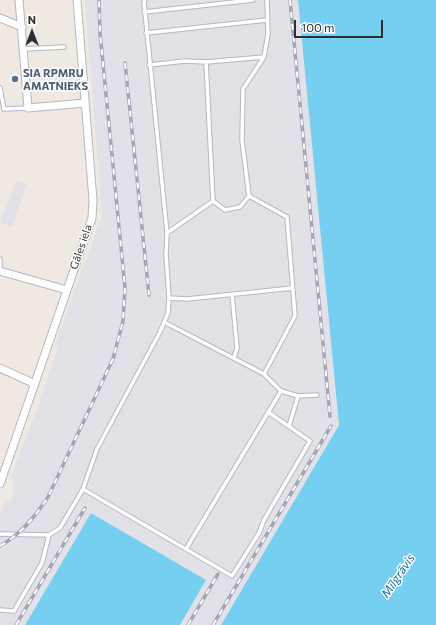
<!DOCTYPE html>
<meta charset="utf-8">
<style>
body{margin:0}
#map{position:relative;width:436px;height:625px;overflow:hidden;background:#efe9e1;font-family:Commissioner,sans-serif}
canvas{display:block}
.north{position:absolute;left:12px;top:12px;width:40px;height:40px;-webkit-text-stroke:3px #fff;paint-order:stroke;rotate:0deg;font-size:11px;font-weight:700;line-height:16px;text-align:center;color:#2e2e2e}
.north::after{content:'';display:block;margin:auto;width:14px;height:18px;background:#2e2e2e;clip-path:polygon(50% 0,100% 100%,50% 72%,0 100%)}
.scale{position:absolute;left:294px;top:20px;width:89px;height:18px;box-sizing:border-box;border:2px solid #2e2e2e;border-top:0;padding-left:5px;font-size:12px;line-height:14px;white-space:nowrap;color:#2e2e2e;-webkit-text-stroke:3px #fff;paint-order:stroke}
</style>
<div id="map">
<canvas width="436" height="625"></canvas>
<div class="north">N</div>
<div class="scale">100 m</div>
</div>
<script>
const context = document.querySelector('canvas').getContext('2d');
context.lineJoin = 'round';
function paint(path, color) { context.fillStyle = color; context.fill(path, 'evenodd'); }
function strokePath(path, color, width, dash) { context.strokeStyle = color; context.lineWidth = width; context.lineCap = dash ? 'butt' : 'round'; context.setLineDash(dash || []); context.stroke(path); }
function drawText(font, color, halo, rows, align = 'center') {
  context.font = font + ' Commissioner,sans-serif'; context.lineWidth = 3; context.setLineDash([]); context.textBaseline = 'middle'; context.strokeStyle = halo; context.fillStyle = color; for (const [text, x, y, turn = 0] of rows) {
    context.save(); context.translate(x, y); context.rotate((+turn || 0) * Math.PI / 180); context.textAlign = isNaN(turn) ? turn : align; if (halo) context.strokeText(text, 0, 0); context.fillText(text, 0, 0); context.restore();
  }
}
const industrial = new Path2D(`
 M85,0H298L339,425L221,625H180L206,580L91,513L25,625H0V514L6,501L11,502L15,485L11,477L40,401L58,347L55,344L102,216Z
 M16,180L27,184L12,227L0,223Z`);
const water = new Path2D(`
 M298,0H436V625H221L339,425Z
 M91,513L206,580L180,625H25Z`);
const lane = new Path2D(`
 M144,12L253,0
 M146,33L267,20
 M23,49L64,47
 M264,57L206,62L213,201L225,210L240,207L249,196L242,140L243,89L264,57L268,34L267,0
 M149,65L185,61L206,62
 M0,88L4,109L28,108
 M167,233L213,201
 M0,259V271
 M232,294L237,348L234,358
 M169,298L187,299L293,288
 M164,322L264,374
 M281,391L298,396L317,395
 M289,426L298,396
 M83,489L97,449L160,332L168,313L169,298L166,254L167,233L144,2L145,0
 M0,534L49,535L60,528L83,489L232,576L259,533L264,520L310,441L268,412
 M186,549L281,391L264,374L295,316L287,217L249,196
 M0,610L14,611L42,563L49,535`);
const street = new Path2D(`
 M19,0L28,108L85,103
 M0,18L22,27
 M0,271L67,290
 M0,368L35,384
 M0,484L92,218L93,200L77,0`);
const rail = new Path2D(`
 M290,0L330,416
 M125,63L149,295
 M0,546C21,534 35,517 48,497L113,359L123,321L125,288L100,33L99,0
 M16,625L85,508
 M188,625L218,574
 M213,625L331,426`);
const markers = [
 [15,79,4,"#5c6f8a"]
];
const serviceNames = [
 ["SIA RPMRU",23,73],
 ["AMATNIEKS",23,86]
];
const streetNames = [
 ["Gāles iela",81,247,-71]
];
const waterNames = [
 ["Mīlgrāvis",398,576,-56]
];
paint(industrial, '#e3e1e8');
paint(water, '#75cff0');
strokePath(lane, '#b4b7c1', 5.5);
strokePath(street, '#b4b7c1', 9);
strokePath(lane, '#fff', 3.5);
strokePath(street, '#fff', 7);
strokePath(rail, '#a3a6b8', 3.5);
strokePath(rail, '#fff', 2, [6]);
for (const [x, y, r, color] of markers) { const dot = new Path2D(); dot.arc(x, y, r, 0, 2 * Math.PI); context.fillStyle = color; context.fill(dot); strokePath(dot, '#fff', 1.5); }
drawText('bold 11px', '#4e5e75', '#fff', serviceNames, 'left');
drawText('11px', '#2e2e2e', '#fff', streetNames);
drawText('italic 12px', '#0d6fa3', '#fff', waterNames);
</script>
